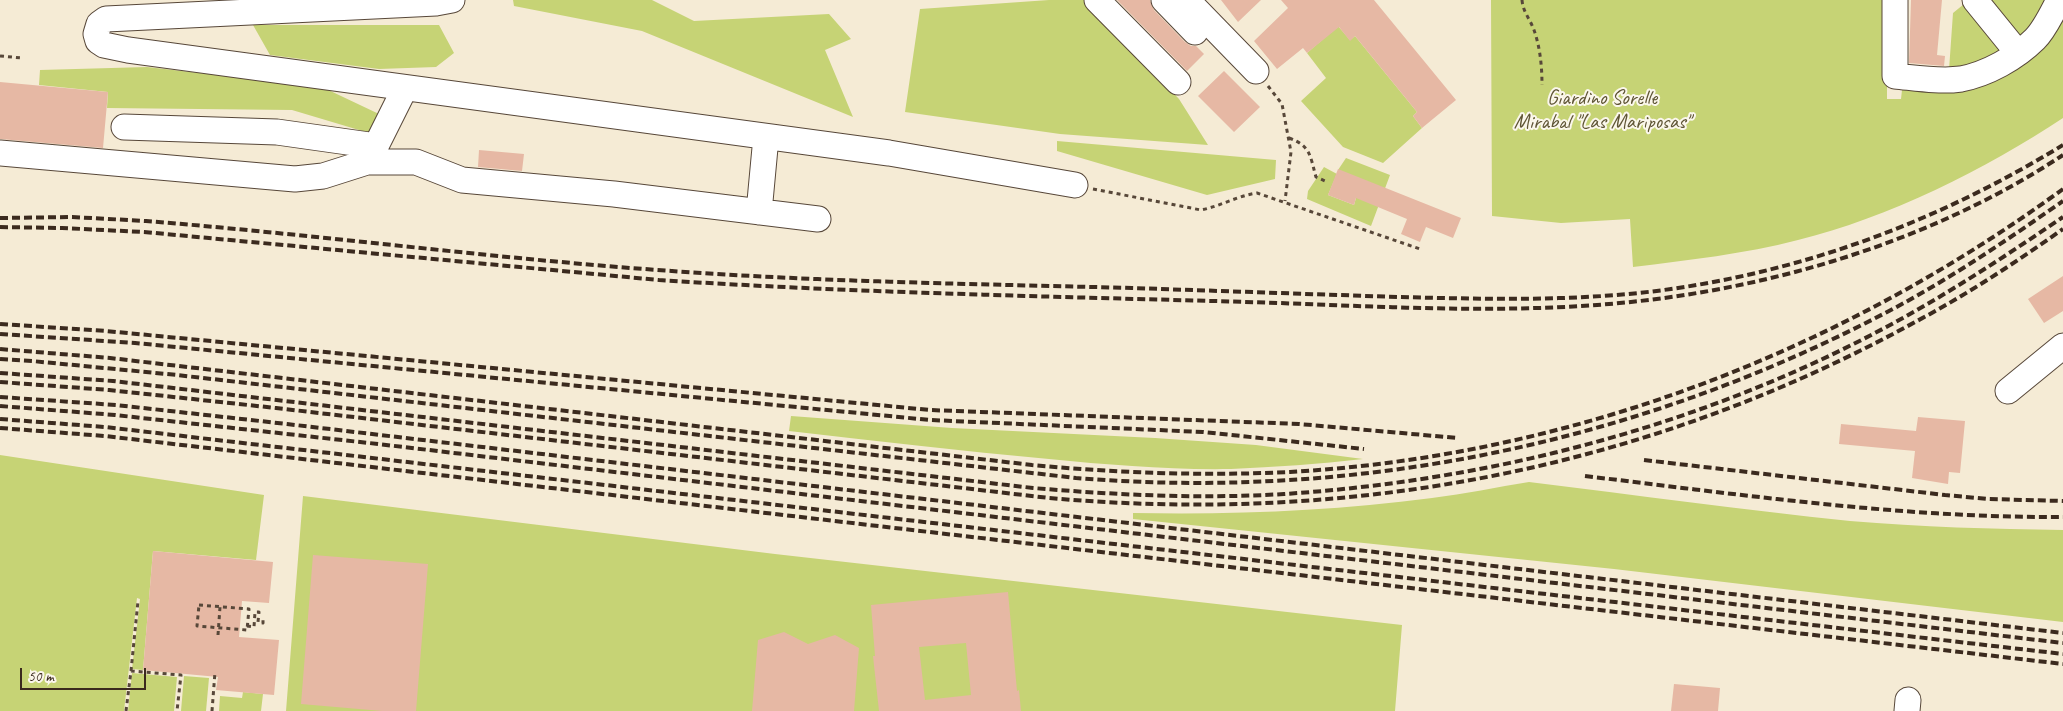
<!DOCTYPE html>
<style>
body{margin:0}
#map{position:relative;width:2063px;height:711px;overflow:hidden;background:#f5ebd5;font-family:Caveat,sans-serif}
canvas{display:block}
.scale{position:absolute;left:20px;top:668px;width:126px;height:22px;box-sizing:border-box;border:2px solid #3b2a1e;border-top:0;padding-left:6px;font-size:15px;line-height:18px;white-space:nowrap;color:#3b2a1e;-webkit-text-stroke:4px #fbf7ec;paint-order:stroke}
</style>
<div id="map">
<canvas width="2063" height="711"></canvas>
<div class="scale">50 m</div>
</div>
<script>
const context = document.querySelector('canvas').getContext('2d');
context.lineJoin = 'round';
function paint(path, color) { context.fillStyle = color; context.fill(path, 'evenodd'); }
function strokePath(path, color, width, dash) { context.strokeStyle = color; context.lineWidth = width; context.lineCap = dash ? 'butt' : 'round'; context.setLineDash(dash || []); context.stroke(path); }
function drawText(font, color, halo, rows, align = 'center') {
  context.font = font + ' Caveat,sans-serif'; context.lineWidth = 4; context.setLineDash([]); context.textBaseline = 'middle'; context.strokeStyle = halo; context.fillStyle = color; for (const [text, x, y, turn = 0] of rows) {
    context.save(); context.translate(x, y); context.rotate((+turn || 0) * Math.PI / 180); context.textAlign = isNaN(turn) ? turn : align; if (halo) context.strokeText(text, 0, 0); context.fillText(text, 0, 0); context.restore();
  }
}
const green = new Path2D(`
 M513,0H652L694,21L829,14L851,39L825,50L853,117L642,31L514,6Z
 M1049,0H1085L1179,99L1208,145L1060,134L905,112L920,9Z
 M1491,0H1887V99H1901L1903,81L1941,85L2063,17V118C1986,169 1888,218 1798,240C1744,254 1689,260 1633,267L1630,219L1561,223L1492,216Z
 M1969,0L2008,50L1992,60L1949,70L1953,13Z
 M1983,0H2046L2042,12L2017,42Z
 M253,25H439L454,53L436,67L379,69L270,55Z
 M1338,26L1350,40L1355,36L1417,112L1413,116L1422,128L1383,163L1343,147L1301,101L1326,78L1307,53Z
 M147,67L322,87L379,114L369,133L292,110L107,108L108,92L39,85L40,70Z
 M1057,141L1276,160L1275,179L1207,195L1057,151Z
 M1346,158L1390,175L1371,226L1307,199L1308,191L1324,167L1337,174L1328,195L1354,205L1356,198L1338,170Z
 M791,416L952,428L1155,438L1256,445L1363,459C1319,464 1275,467 1231,469C1170,470 1110,465 1049,459C962,451 876,441 789,431Z
 M0,455L264,495L256,560L153,551L143,670L132,669L140,599L137,598L124,711H0Z
 M1529,482C1636,495 1743,510 1850,521C1921,527 1992,529 2063,530V622L1614,569L1133,519V513C1233,515 1333,511 1432,498C1465,494 1497,487 1529,482Z
 M303,496L775,554L1402,625L1395,711H286Z
 M132,673L177,677L174,711H128Z
 M184,676L209,678L206,711H181Z
 M243,692L263,694L261,711H219L220,696L242,698Z`);
const building = new Path2D(`
 M1117,0H1150L1154,10L1185,42L1191,46H1196L1204,54L1187,71Z
 M1221,0H1261L1238,22Z
 M1281,0H1374L1456,100L1422,128L1413,116L1417,112L1355,36L1350,41L1339,27L1307,53L1303,48L1277,69L1254,41L1288,8Z
 M1911,0H1942L1937,55L1945,56L1944,66L1909,63Z
 M1224,71L1260,107L1234,132L1198,96Z
 M0,82L108,92L103,148L0,139Z
 M479,150L524,154L522,171L478,167Z
 M1338,169L1461,218L1453,238L1426,227L1420,242L1401,234L1407,219L1356,198L1354,205L1328,195Z
 M2063,276V311L2044,323L2028,299Z
 M1918,417L1965,421L1960,473L1949,472L1948,484L1912,478L1915,451L1839,444L1841,424L1916,431Z
 M153,551L273,562L269,603L242,601L239,637L279,640L274,695L216,690L218,677L143,670Z
 M313,555L428,564L416,711H382L301,704Z
 M1008,592L1017,691L1019,690L1021,711H879L873,656H875L871,605ZM966,643L971,695L925,700L919,647Z
 M784,632L808,644L835,635L859,648L854,711H752L758,640Z
 M1674,684L1720,688L1718,711H1671Z`);
const path = new Path2D(`
 M1522,0C1523,12 1530,19 1534,30C1540,47 1542,66 1542,85
 M0,56L22,58
 M1268,86L1282,104L1291,152L1285,201
 M1289,138C1311,146 1310,156 1316,177L1325,181
 M1093,189L1201,210C1221,206 1237,196 1257,193L1420,249
 M199,605L249,609L247,630L197,626Z
 M247,626L254,627L255,612H259L258,622L263,623V619
 M218,635L220,607
 M131,671L138,601
 M126,711L131,671L181,675L177,711
 M212,711L215,672`);
const minor = new Path2D(`
 M452,0L436,3L106,19L99,24L96,34L98,41L104,45L128,50L889,153L1075,185
 M1097,0L1178,82
 M1164,0L1195,32
 M1187,0L1256,71
 M1895,0V76C1916,78 1939,82 1961,79C1987,74 2016,58 2035,39C2045,29 2052,13 2059,0
 M1975,0L2018,53
 M124,127L277,132L376,146
 M0,153L295,179L323,176L367,162H416L462,180L614,194L818,219
 M369,160L405,88
 M759,212L766,137
 M2008,391L2063,346
 M1907,711L1908,700`);
const rail = new Path2D(`
 M0,218L72,217L146,221C321,235 496,259 672,271C825,282 979,284 1132,288C1220,291 1309,294 1397,297C1488,299 1580,302 1671,289C1811,269 1942,219 2063,145
 M0,227L62,228L144,232L659,280C843,292 1028,296 1213,301C1344,304 1478,315 1609,304C1766,291 1931,242 2063,155
 M0,324L106,331L930,410L1299,424L1458,438
 M0,334L135,343L930,420L1203,432L1364,449
 M0,349L110,358L1032,465C1118,473 1203,476 1290,472C1569,456 1838,353 2063,189
 M0,359L32,361L177,375L1076,478C1360,501 1638,443 1889,311C1950,279 2007,240 2063,201
 M0,373L113,381L1033,488C1117,495 1201,499 1284,494C1498,480 1713,423 1901,319C1957,288 2010,253 2063,217
 M0,382L109,390L276,408L1049,498C1354,525 1648,469 1917,321C1968,294 2016,262 2063,229
 M0,397L116,405L287,424L2063,633
 M0,406L115,415L378,444L2063,643
 M0,419L105,427L2063,654
 M0,428L105,436L2063,664
 M1644,460L1945,495L1988,499L2063,501
 M1585,476C1744,495 1903,518 2063,517`);
const parkNames = [
 ["Giardino Sorelle",1602,98],
 ["Mirabal \"Las Mariposas\"",1602,122]
];
paint(green, '#c6d375');
paint(building, '#e6b8a4');
strokePath(minor, '#574739', 27);
strokePath(path, '#574739', 3, [4, 4]);
strokePath(minor, '#fff', 25);
strokePath(rail, '#3b2a1e', 4, [8, 4]);
drawText('21px', '#5e5434', '#fbf7ec', parkNames);
</script>
